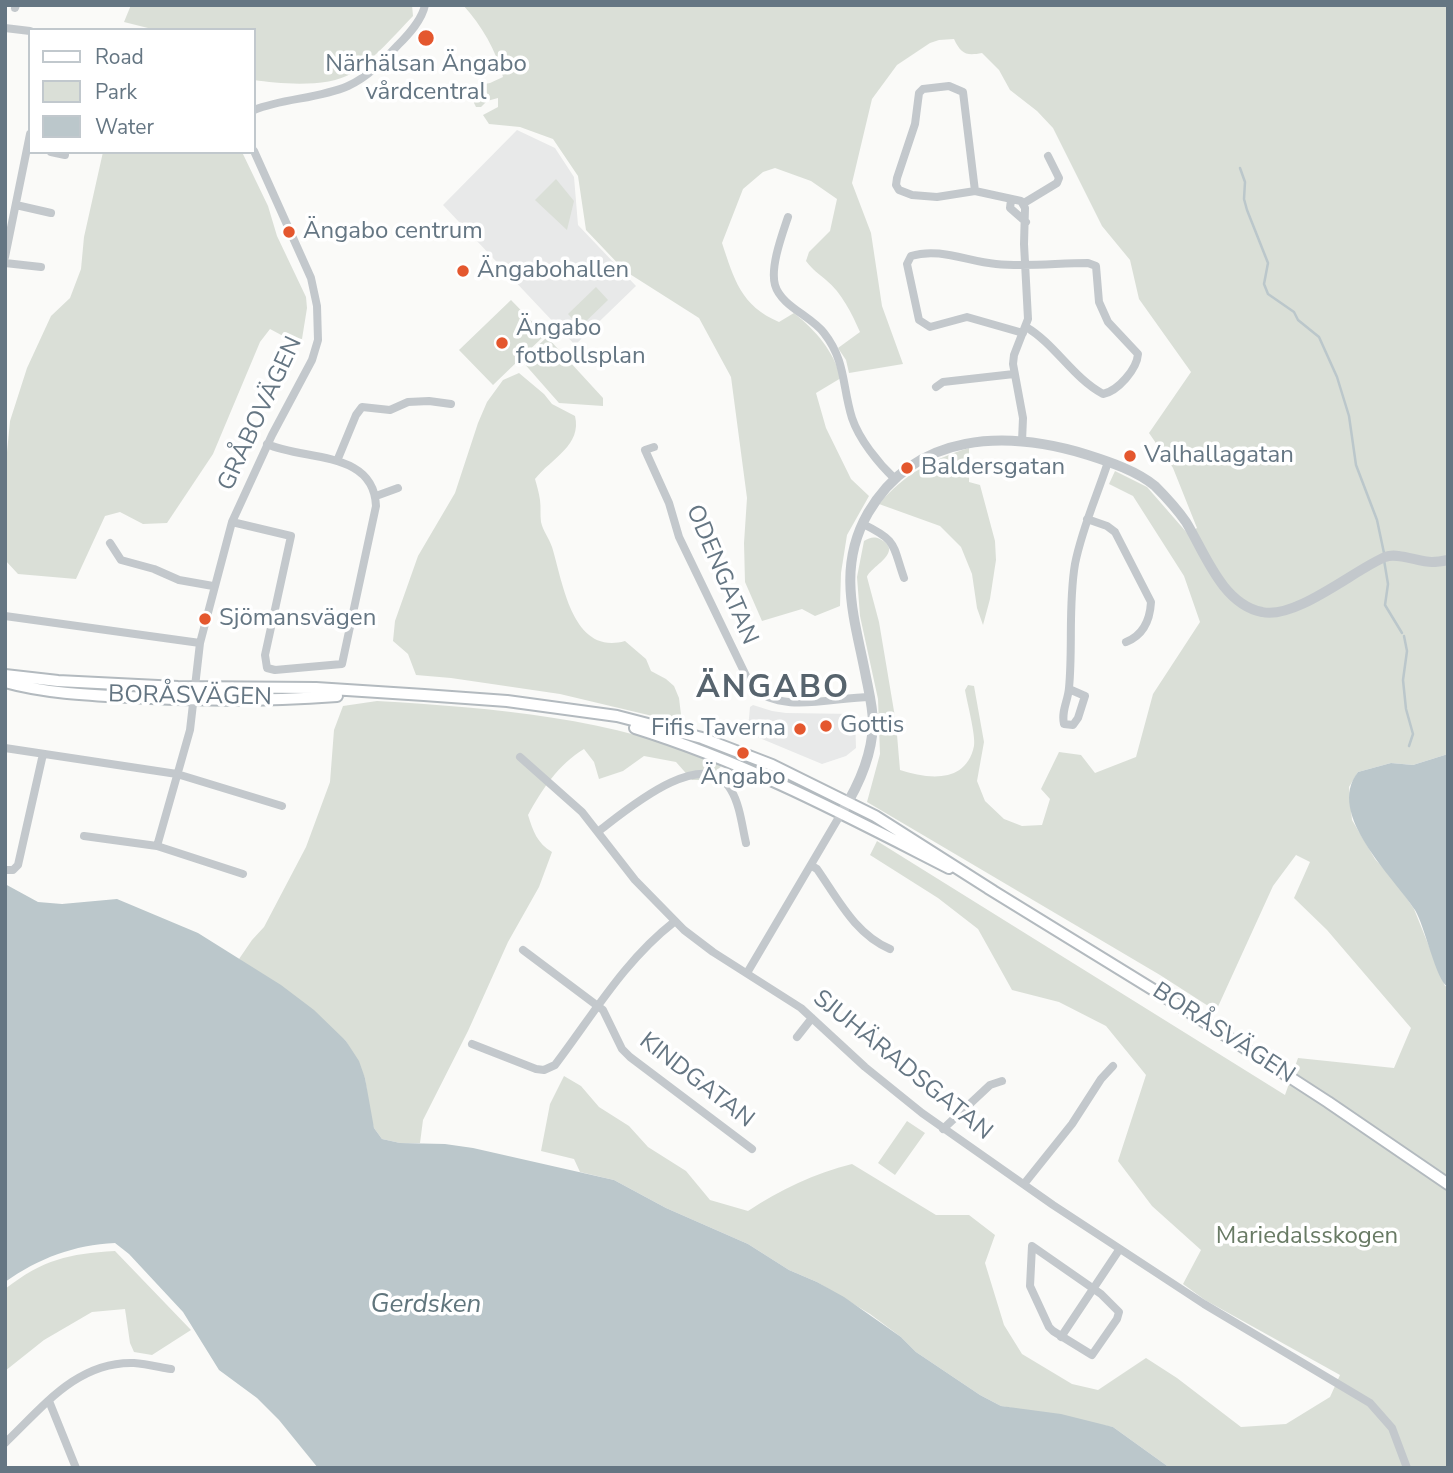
<!DOCTYPE html>
<meta charset="utf-8">
<style>
body{margin:0}
#map{position:relative;width:1453px;height:1473px;overflow:hidden;background:#fafaf8;font-family:"Nunito Sans",sans-serif}
canvas{display:block}
.frame{position:absolute;inset:0;border:7px solid #657683;pointer-events:none}
.legend{position:absolute;left:28px;top:28px;width:228px;height:126px;box-sizing:border-box;background:#fff;border:2px solid #c1c8cd;margin:0;padding:9px 12px;list-style:none;font-size:21px;color:#657683}
.legend li{display:flex;align-items:center;gap:14px;height:35px}
.legend b{width:35px;border:2px solid #c1c8cd}
</style>
<div id="map">
<canvas width="1453" height="1473"></canvas>
<div class="frame"></div>
<ul class="legend">
<li><b style="height:9px;background:#fff"></b>Road</li>
<li><b style="height:19px;background:#dadfd7"></b>Park</li>
<li><b style="height:19px;background:#bbc7cb"></b>Water</li>
</ul>
</div>
<script>
const context = document.querySelector('canvas').getContext('2d');
context.lineJoin = 'round';
function paint(path, color) { context.fillStyle = color; context.fill(path, 'evenodd'); }
function strokePath(path, color, width, dash) { context.strokeStyle = color; context.lineWidth = width; context.lineCap = dash ? 'butt' : 'round'; context.setLineDash(dash || []); context.stroke(path); }
function drawText(font, color, halo, rows, align = 'center') {
  context.font = font + ' "Nunito Sans",sans-serif'; context.lineWidth = 7; context.setLineDash([]); context.textBaseline = 'middle'; context.strokeStyle = halo; context.fillStyle = color; for (const [text, x, y, turn = 0] of rows) {
    context.save(); context.translate(x, y); context.rotate((+turn || 0) * Math.PI / 180); context.textAlign = isNaN(turn) ? turn : align; if (halo) context.strokeText(text, 0, 0); context.fillText(text, 0, 0); context.restore();
  }
}
const built = new Path2D(`
 M517,130L555,148L574,177L578,225L636,286L575,345L443,205Z
 M753,705L772,711L786,713L855,714L856,748L846,756L822,764L750,734L748,729L750,707Z`);
const green = new Path2D(`
 M131,5H412L413,16C394,36 375,58 352,73C329,88 280,84 254,80V30H156L124,22Z
 M463,5H1448V754L1413,765L1391,763L1358,772L1349,787L1352,820L1375,859L1395,881L1414,909L1445,986L1448,987V1468H1170L1113,1427L1001,1406L980,1395L916,1352L901,1337L870,1314L817,1282L789,1270L748,1244L666,1208L614,1180L580,1172L574,1159L541,1151L550,1104L564,1076L581,1086L599,1107L629,1126L648,1147L686,1171L710,1200L748,1211C780,1190 815,1173 852,1164L936,1215H969L995,1235L985,1263L1004,1325L1022,1354L1072,1384L1098,1390L1146,1358L1177,1378L1241,1427L1286,1424L1330,1397L1340,1375L1205,1300L1183,1284L1201,1250L1152,1206L1118,1161L1146,1075L1106,1026L1059,1002L1012,990L978,929L938,898L870,855L877,841L1285,1095L1298,1058L1394,1068L1411,1028L1327,930L1294,898L1310,862L1296,855L1273,886L1216,1011L1160,975L867,802L880,754L878,699L860,616L857,577L864,541C870,538 873,536 880,539C905,552 871,566 867,577L879,622L896,723L900,770C928,779 966,784 974,746C976,736 967,702 965,690L968,685L974,686L984,742L977,781L985,801L1004,819L1022,826L1042,825L1050,799L1041,789L1059,752L1081,755L1095,773L1136,757L1153,694L1200,622L1184,576L1133,496L1109,484L1115,471L1147,487L1188,534L1197,528L1173,468L1149,433L1191,372L1139,299L1130,260L1102,226L1053,128L1037,111L1010,90L999,70L982,53C966,56 961,54 954,39L939,40L930,43L897,65L872,99L852,183L871,233L882,306L903,364L849,373L846,360L838,348L860,332C852,314 842,293 826,280C819,274 813,270 806,261L809,252L830,231L837,199L811,181L775,168L763,172L743,189L722,243C734,279 741,306 779,322L794,313C816,331 833,350 841,378L816,393L826,428L851,479L869,496L847,535L841,573L840,606L815,616L802,609L762,621L745,582L744,543L747,498L731,377L699,318L625,271L586,230L578,176L553,139L520,127L489,124L483,115L498,107V98L487,101L481,107H476L474,103L478,85L490,83L503,77C496,50 482,26 463,5Z
 M103,152H242L268,206L277,236L306,297L307,308L302,339L285,337L270,329L260,342L213,454L167,523L143,524L120,512L105,516L76,579L18,574L5,560V473L10,421L27,368L51,316L70,298L81,269L84,237Z
 M556,179L574,201L567,230L535,200Z
 M596,287L608,300L580,327L568,314Z
 M511,300L545,335L493,385L459,350Z
 M547,337L603,398V406L559,403L522,361Z
 M519,373L544,394L552,404L575,416C582,445 552,458 535,479C537,486 539,493 540,500C541,507 540,515 541,522C543,531 549,538 552,547C563,582 572,656 625,641L646,659L651,671L666,679L674,686L679,698L682,723L560,694L451,678L416,675L408,654L393,641L395,621L418,556L455,493L478,423L487,402L503,380Z
 M969,448V482L980,485L995,541L996,560L990,599L983,625L977,608L972,574L961,547L940,526L879,504C904,474 933,459 969,448Z
 M377,701C494,708 613,717 722,765L709,780H692L676,762L644,756L623,771L599,779L594,762L584,749C558,765 543,788 528,815C533,831 537,843 552,852L539,887L508,942L468,1031L423,1120L420,1143H400L382,1139L374,1128L370,1115L365,1078L346,1041L239,959L252,940L264,927L306,847L330,782L334,730L343,706Z
 M907,1121L925,1133L895,1175L878,1163Z
 M115,1251L191,1330L152,1355L134,1352L130,1343L125,1309L92,1312L44,1340L5,1371V1289C44,1259 68,1254 115,1251Z`);
const water = new Path2D(`
 M1448,754V987C1436,981 1425,926 1415,910C1393,876 1325,814 1358,772L1391,763L1413,765Z
 M5,884L38,902L62,904L117,899L198,933L281,985L314,1010L346,1041L359,1061L365,1078L374,1128L382,1139L400,1143L445,1144L473,1148L614,1180L666,1208L748,1244L789,1270L817,1282L844,1297L901,1337L916,1352L980,1395L1001,1406L1061,1414L1113,1427L1170,1468H318L279,1420L257,1398L219,1370L183,1312L129,1254L115,1243C74,1245 39,1258 5,1282Z`);
const stream = new Path2D(`
 M1240,168L1245,182L1244,199L1247,210L1268,263L1264,284L1268,294L1294,312L1298,320L1319,337L1337,377L1349,416L1356,465L1377,520L1384,553
 M1384,560L1388,584L1385,605L1402,633
 M1404,636L1407,651L1403,680L1406,709L1413,734L1409,746`);
const minor = new Path2D(`
 M15,8L16,5
 M5,28L30,31
 M254,110C284,98 318,99 348,86C368,77 384,60 398,45C409,34 422,20 425,5
 M51,152L65,155
 M975,191L963,92L949,86L923,89L919,93L915,124L897,178L896,185L899,190L912,195L937,197L975,191L1021,201L1025,208L1024,244L1028,319L1014,355L1013,364L1023,418L1022,441
 M1011,200L1010,208L1026,222
 M1024,203L1057,183L1059,178L1048,156
 M16,205L51,213
 M788,217C782,235 770,267 775,285C781,306 811,316 824,333C846,361 842,386 852,418C859,439 878,463 895,479
 M5,257L30,134
 M5,263L41,267
 M1023,333L967,317L930,327L919,320L907,264L911,256C940,247 968,262 996,264C1027,267 1058,263 1088,263L1096,266L1099,302L1108,322L1138,354C1137,369 1118,391 1103,394C1073,378 1055,344 1026,327
 M936,387L943,382L1014,374
 M654,447L645,450L669,503L679,537L751,686C780,715 833,697 870,697
 M337,461L356,415L362,407L390,410L408,402L429,401L451,404
 M376,496L398,488
 M1087,519L1107,526L1115,532L1151,602C1150,620 1144,635 1126,642
 M232,522L291,536L265,655L267,668L275,670L342,664L376,506C374,450 305,461 267,444
 M863,524C898,541 892,544 904,578
 M110,543L121,560L154,569L179,580L213,586
 M5,616L200,643
 M1069,689L1085,696L1078,718L1073,725L1064,724C1061,711 1068,701 1069,688C1073,647 1068,605 1075,564C1082,528 1097,496 1108,462
 M5,748L177,774L282,806
 M520,757L582,812L635,880L684,930L713,952L801,1008L865,1067L922,1113L1053,1205L1204,1304L1370,1403L1392,1428L1407,1468
 M599,831C624,812 704,743 731,790C740,805 742,826 746,843
 M84,836L157,846L243,874
 M157,846L190,730L200,643L232,522L272,435L312,360L318,340L317,306L311,278L254,151
 M812,866L817,869C838,899 855,934 890,949
 M5,870H13L18,865L43,754
 M523,950L603,1010L622,1049L630,1057L752,1149
 M747,973L842,812
 M797,1037L812,1018
 M472,1044L536,1069L544,1070L555,1065C593,1015 624,961 674,922
 M943,1129L990,1085L1002,1081
 M1024,1184L1072,1124L1101,1079L1113,1066
 M1032,1246L1101,1294L1119,1312L1117,1319L1092,1355L1053,1331L1049,1327L1030,1286Z
 M1061,1337L1119,1250
 M49,1401L76,1468
 M5,1443C42,1408 77,1361 134,1363C146,1364 159,1367 171,1369`);
const tertiary = new Path2D(`
 M842,812C859,785 872,756 873,724C873,708 869,692 866,677C855,619 836,569 868,513C916,431 1007,430 1088,455C1110,462 1137,471 1155,486C1166,497 1177,509 1186,522C1205,553 1222,604 1262,612C1295,620 1354,570 1385,557C1398,552 1418,562 1432,562C1437,562 1443,561 1448,560`);
const secondary = new Path2D(`
 M5,675L58,681L178,687L316,688L424,695L507,701L617,716L702,738L772,765L875,816L993,891
 M5,682C44,693 88,695 128,697C198,701 267,701 337,696
 M635,728C750,764 843,814 949,868
 M988,888L1183,1008L1328,1102L1448,1184`);
const markers = [
 [426,38,9,"#e4572e"],
 [289,232,7,"#e4572e"],
 [463,271,7,"#e4572e"],
 [502,343,7,"#e4572e"],
 [1130,456,7,"#e4572e"],
 [907,468,7,"#e4572e"],
 [205,619,7,"#e4572e"],
 [826,726,7,"#e4572e"],
 [800,729,7,"#e4572e"],
 [743,753,7,"#e4572e"]
];
const poiNames = [
 ["Närhälsan Ängabo",426,65,"center"],
 ["vårdcentral",426,93,"center"],
 ["Ängabo centrum",303,232],
 ["Ängabohallen",477,271],
 ["Ängabo",516,329],
 ["fotbollsplan",516,357],
 ["Valhallagatan",1144,456],
 ["Baldersgatan",921,468],
 ["Sjömansvägen",219,619],
 ["Gottis",840,726],
 ["Fifis Taverna",786,729,"right"],
 ["Ängabo",743,778,"center"]
];
const streetNames = [
 ["GRÅBOVÄGEN",261,414,-65],
 ["ODENGATAN",721,575,67],
 ["BORÅSVÄGEN",190,697,1],
 ["BORÅSVÄGEN",1223,1034,33],
 ["SJUHÄRADSGATAN",902,1066,39],
 ["KINDGATAN",696,1081,38]
];
const parkNames = [
 ["Mariedalsskogen",1307,1237]
];
const waterNames = [
 ["Gerdsken",426,1306]
];
const districtNames = [
 ["ÄNGABO",773,689]
];
paint(built, '#e8e9e9');
paint(green, '#dadfd7');
paint(water, '#bbc7cb');
strokePath(stream, '#bbc7cb', 2.5);
strokePath(secondary, '#b3babf', 14);
strokePath(minor, '#c3c8cc', 8);
strokePath(tertiary, '#c3c8cc', 10);
strokePath(secondary, '#fff', 10);
for (const [x, y, r, color] of markers) { const dot = new Path2D(); dot.arc(x, y, r, 0, 2 * Math.PI); context.fillStyle = color; context.fill(dot); strokePath(dot, '#fff', 2.5); }
drawText('24px', '#657683', '#fff', poiNames, 'left');
drawText('24px', '#657683', '#fff', streetNames);
drawText('24px', '#687a64', '#fff', parkNames);
drawText('italic 26px', '#60757c', '#fff', waterNames);
context.letterSpacing = '2px';
drawText('bold 32px', '#57646e', '#fff', districtNames);
context.letterSpacing = '0px';
</script>
